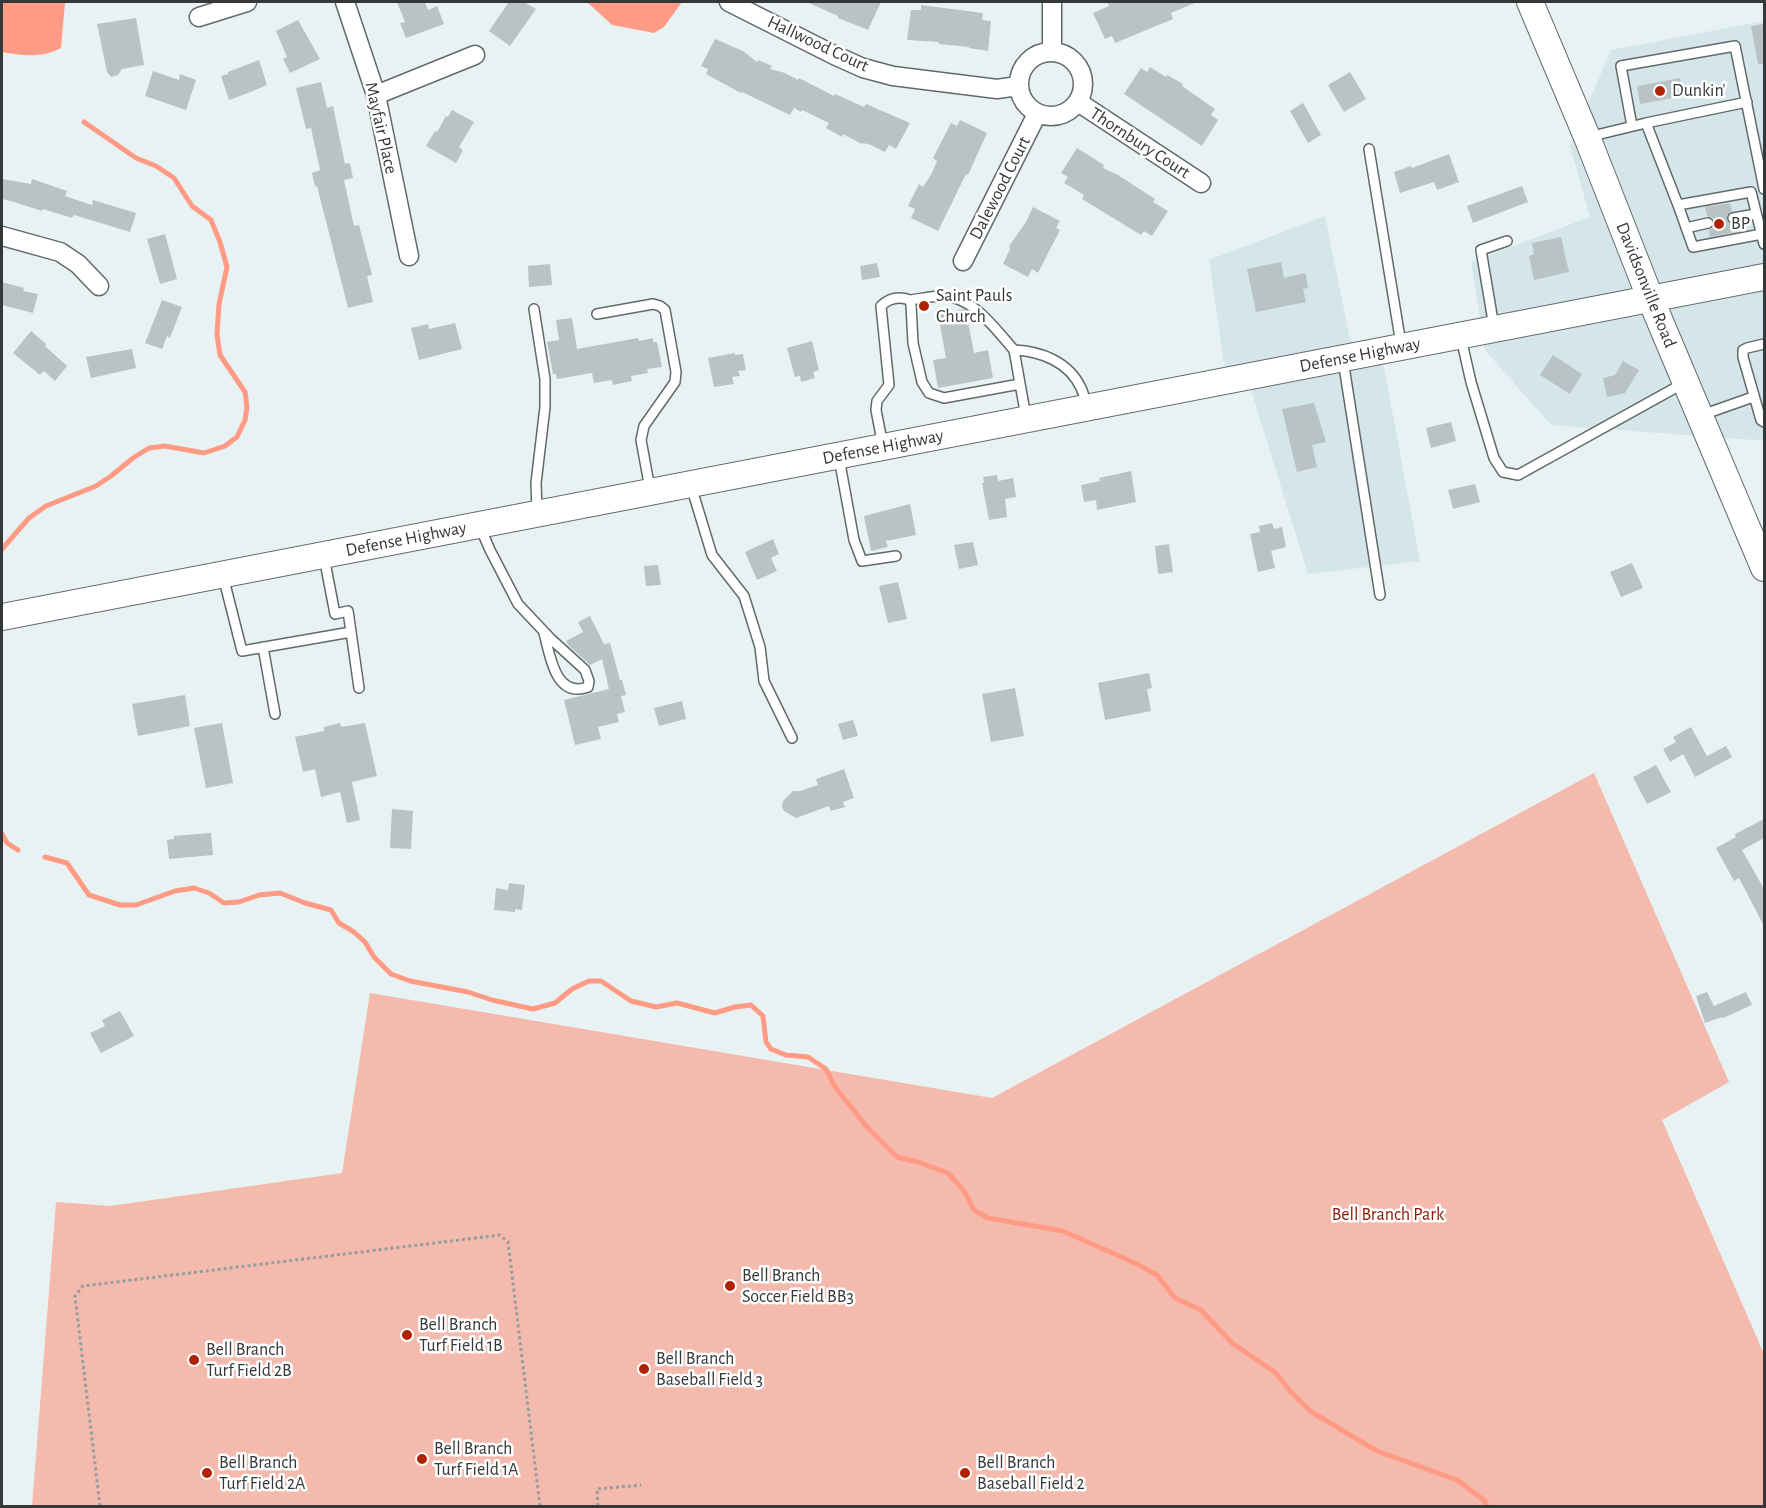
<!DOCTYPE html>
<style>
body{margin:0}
#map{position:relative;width:1766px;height:1508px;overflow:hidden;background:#e8f2f3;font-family:"Alegreya Sans",sans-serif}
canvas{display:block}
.frame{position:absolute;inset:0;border:3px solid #343838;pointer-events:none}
</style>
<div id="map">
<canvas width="1766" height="1508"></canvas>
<div class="frame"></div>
</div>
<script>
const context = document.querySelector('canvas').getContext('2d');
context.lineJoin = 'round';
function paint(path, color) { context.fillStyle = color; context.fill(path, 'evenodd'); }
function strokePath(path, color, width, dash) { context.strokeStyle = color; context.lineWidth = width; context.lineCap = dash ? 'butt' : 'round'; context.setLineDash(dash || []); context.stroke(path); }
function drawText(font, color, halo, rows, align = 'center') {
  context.font = font + ' "Alegreya Sans",sans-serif'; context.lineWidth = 5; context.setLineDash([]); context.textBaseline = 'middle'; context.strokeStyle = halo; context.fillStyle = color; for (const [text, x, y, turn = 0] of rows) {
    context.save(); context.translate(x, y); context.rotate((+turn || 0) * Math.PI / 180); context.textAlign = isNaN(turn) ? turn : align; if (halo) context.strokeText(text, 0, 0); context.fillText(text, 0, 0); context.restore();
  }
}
const built = new Path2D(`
 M1764,21V439L1754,440L1551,425L1485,350L1471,262L1590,217L1570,146L1611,50Z
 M1325,216L1350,339L1384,367L1420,561L1308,574L1251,390L1224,364L1209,260Z`);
const green = new Path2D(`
 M1594,773L1729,1082L1662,1120L1764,1354V1506H32L56,1202L110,1206L342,1173L370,993L992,1098Z`);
const water = new Path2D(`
 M2,2H65L61,48C42,58 22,56 2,52Z
 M587,2H682L664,27L654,33L612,25Z`);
const stream = new Path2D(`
 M2,549L29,518L46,506L96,486L111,476L133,458L149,448L165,446L204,453L225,446L237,437L245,420L247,407L245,392L220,355L217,335L219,304L227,267L220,242L211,220L192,206L174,178L156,166L136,158L84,122
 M2,834L7,843L18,850
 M45,857L67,863L89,895L120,905H136L175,891L194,888L209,893L224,903L239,902L259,895L280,893L305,903L331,910L339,923L354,932L365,942L374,957L391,974L410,981L468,992L492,1000L533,1009L555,1003L572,989L589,981H601L631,1001L656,1007L677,1003L715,1013L735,1007L751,1005L763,1016L766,1042L771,1049L786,1055L808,1057L826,1069L835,1087L867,1127L897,1157L918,1162L948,1173L964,1191L974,1210L988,1218L1063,1231L1137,1264L1157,1275L1175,1298L1201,1310L1232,1343L1276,1373L1290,1391L1310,1411L1377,1451L1457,1480L1485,1501L1487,1506`);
const building = new Path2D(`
 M397,2H425L428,10L437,6L444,24L406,38L400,23L405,22Z
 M509,2H524L536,9L510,46L489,31Z
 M807,2H881L868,30L838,18V16Z
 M1107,2H1197L1171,13L1173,19L1115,43L1112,36L1105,39L1093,13L1109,6Z
 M921,5L983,13L982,20L991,21L988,51L969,48V47L939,44V42L907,40L911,10H921Z
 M136,18L144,65L122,69L118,75L111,77L107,72L97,24Z
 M298,20L320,59L290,73L283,59L287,57L276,31Z
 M1764,24V64H1758L1751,26Z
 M715,39L743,51L757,62L758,60L772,66L770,69L785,73L798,80L799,78L834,96L835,94L864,107L866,104L910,123L896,149L889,145L885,152L871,145L863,143L862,144L843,134L842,137L826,128L829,123L802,110L801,112L794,108L790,115L742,92L741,93L706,74L708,69L701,66Z
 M259,60L267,85L248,93L229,100L221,76L228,74V72Z
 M1150,67L1166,77L1167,75L1183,84L1182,86L1215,109L1211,115L1218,120L1202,146L1124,94L1141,68L1147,72Z
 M153,71L179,80L180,74L196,80L186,110L145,96Z
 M1350,72L1366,99L1344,112L1328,85Z
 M1680,78L1684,96L1640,104L1637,86Z
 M321,82L327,108L333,106L345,164L350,163L353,178L344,180L354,226L359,225L372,275L367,276L373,302L348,308L317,186L315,187L312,173L320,170L311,128L306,129L296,88Z
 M1303,103L1321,135L1308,143L1290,111Z
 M452,110L474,122L459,147L463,150L456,163L426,146L435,131L437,132L446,116L448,117Z
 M960,120L987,133L968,175L966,174L938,231L911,218L915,209L908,206L919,184L923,187L932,173L937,161L933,158L951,123L957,126Z
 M1077,148L1104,165L1103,168L1118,175L1155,199L1153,202L1168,211L1152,236L1144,231L1141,235L1082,199L1084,195L1064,183L1068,177L1061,173Z
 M1449,154L1459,182L1437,190L1434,182L1400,193L1394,172L1411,166L1412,168Z
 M2,179L31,184L32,179L67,191L65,196L92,205L93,200L136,213L130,232L74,215L72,218L43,209L42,211L11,201L2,199Z
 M1522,186L1528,202L1473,223L1467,206Z
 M1730,203L1732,211L1727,215V220L1730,224L1734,225L1736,232L1710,237L1709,230L1713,228L1715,222L1713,218L1707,216L1705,207Z
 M1033,207L1060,221L1056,228L1060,230L1038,273L1032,269L1028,277L1003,264L1010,249L1009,246L1026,222Z
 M165,234L177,279L160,284L147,239Z
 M1561,237L1569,272L1534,280L1529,256L1534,254L1532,243Z
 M1281,262L1284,278L1305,273L1306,275L1308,288L1303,289L1306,302L1256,312L1247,269Z
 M877,263L880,277L862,280L860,266Z
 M550,264L552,285L529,287L528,266Z
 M2,282L24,288L23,291L38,294L33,313L2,305Z
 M162,300L182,307L170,338L167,336L162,349L145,343Z
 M964,309L966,311L974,353L988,350L993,378L938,388L933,360L946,358L938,314Z
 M572,318L577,349L638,338L639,341L653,338V342H657L662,367L647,369L648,373L631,376L632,381L613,385L612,380L594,383L592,373L557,379L556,374H553L547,342L559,340L556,320Z
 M455,323L462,349L419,360L411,328L428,324L429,329Z
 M31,331L46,344L45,346L67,366L55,381L44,371L40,375L13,353Z
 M812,341L819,370L813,372L815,378L801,382L800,376L795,377L787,348Z
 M132,349L136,368L91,378L86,357Z
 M735,353V355L743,354L746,370L738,371L740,376L732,377L734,384L714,387L708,358Z
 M1553,355L1582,374L1570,394L1540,375Z
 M1623,361L1639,370L1625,393L1607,397L1603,378L1615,375Z
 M1314,403L1326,442L1312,445L1317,467L1297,472L1282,409Z
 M1451,422L1456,441L1431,448L1426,428Z
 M1131,471L1136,502L1097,510L1096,500L1084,502L1081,485L1100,481L1099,478Z
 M997,475L998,481L1013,478L1016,497L1005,499L1007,517L989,520L982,483H984L983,477Z
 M1475,484L1480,502L1453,509L1448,490Z
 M910,504L916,535L886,541L888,547L871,551L864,516Z
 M1272,523L1274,529L1282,527L1286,547L1271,551L1275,568L1258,572L1250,534L1260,532L1259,526Z
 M773,539L779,554L771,558L777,571L757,580L745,552Z
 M973,542L978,565L959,569L954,545Z
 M1169,544L1173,572L1158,574L1155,546Z
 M1632,563L1643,588L1621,597L1610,572Z
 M658,565L661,585L646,586L644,566Z
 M898,582L907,619L888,623L879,586Z
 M590,616L604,644L610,643L620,680H622L626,695L621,696L625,712L617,714L619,722L598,727L601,739L575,745L564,700L609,689L602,659L590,665L569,646L566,641L583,632L578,622Z
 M1149,673L1152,688L1147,689L1151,711L1105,720L1098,683Z
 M1015,688L1024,736L991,742L982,694Z
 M185,695L190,726L138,736L132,704Z
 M682,701L686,719L659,726L654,708Z
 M853,720L858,736L843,740L838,724Z
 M222,723L233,783L206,788L194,728Z
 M340,723L341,727L365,723L377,776L352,782L360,820L347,823L340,792L321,797L315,769L303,772L295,737L324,731V727Z
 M1691,727L1707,756L1726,746L1732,757L1695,777L1683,754L1670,762L1663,749L1676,742L1673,737Z
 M1656,765L1671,792L1647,804L1633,777Z
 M844,769L854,798L843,802L845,807L831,811L829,806L796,818L784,811L782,807L783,801L793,791H800L818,785L816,779Z
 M392,809L413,811L411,849L390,848Z
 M1764,819V838L1742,850L1764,889V926L1739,878L1734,881L1716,848L1736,837L1735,834Z
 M211,833L213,855L169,859L167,840L174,839V836Z
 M509,883L525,885L522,910L515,909V912L494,910L496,888L508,890Z
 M1707,992L1714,1006L1746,992L1752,1005L1723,1018L1722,1017L1705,1023L1696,996Z
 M120,1011L134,1036L101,1053L90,1033L105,1026L102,1020Z`);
const path = new Path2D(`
 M100,1506L75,1296L83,1286L500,1235L508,1242L540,1506
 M598,1506L597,1489L641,1485`);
const lane = new Path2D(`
 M1646,123L1747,102
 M1632,126L1621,66L1735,46L1764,189
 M1588,137L1646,123L1678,205L1751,192L1764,244
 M1369,149L1401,344
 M1678,205L1693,247L1762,234
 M1733,218L1756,214
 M1686,228L1708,223
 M910,300C920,299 932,296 943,296C974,297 995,329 1014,350
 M534,309L545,379V407L536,483L537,511
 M597,314L653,304L660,306L665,310L676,372L675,382L644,426L641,440L650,489
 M1494,327L1481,250L1507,241
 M1461,338L1471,382L1494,458L1503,472L1518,475L1684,383
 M1764,344L1747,348L1743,350V357L1761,420L1764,422
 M1343,360L1380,595
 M1702,415L1753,397
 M1026,417L1014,350C1041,351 1069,362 1081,388C1084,394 1085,401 1087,407
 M883,446L876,410L877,401L889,385L881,306C889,298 899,296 910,300L911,305L913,343L922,382L929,393L944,398L1020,384
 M839,458L854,540L862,561L896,556
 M691,486L712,555L744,596L760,647L764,681L792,738
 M480,527L490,550L518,604L551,639L585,670L589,681L588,687C555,699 550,655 544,633
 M324,557L335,614L348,611L351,632
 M223,576L242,651L351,632L359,688
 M263,647L275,714`);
const street = new Path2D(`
 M345,2L376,95L409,256
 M729,2L834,55L863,68L893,76L997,89L1018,86
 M199,17L247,2
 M1019 84a32 32 0 1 1 64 0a32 32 0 1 1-64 0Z
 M1052,52V2
 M376,95L475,55
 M1078,102L1201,183
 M2,236L60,252L78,264L99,286
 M963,261L1037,114`);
const secondary = new Path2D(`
 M1530,2L1587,137L1651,300L1764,568
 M2,617L1764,277`);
const markers = [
 [1660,91,6,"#af2302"],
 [1719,224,6,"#af2302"],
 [924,306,6,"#af2302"],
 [730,1286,6,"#af2302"],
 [407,1335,6,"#af2302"],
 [194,1360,6,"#af2302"],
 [644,1369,6,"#af2302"],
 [422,1459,6,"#af2302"],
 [207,1473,6,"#af2302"],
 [965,1473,6,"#af2302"]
];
const streetNames = [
 ["Hallwood Court",818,44,25],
 ["Mayfair Place",381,128,77],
 ["Thornbury Court",1140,143,33],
 ["Dalewood Court",1000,188,-63],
 ["Davidsonville Road",1646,285,68],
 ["Defense Highway",1360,355,-11],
 ["Defense Highway",883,447,-11],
 ["Defense Highway",406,539,-11]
];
const poiNames = [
 ["Dunkin'",1672,91],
 ["BP",1731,224],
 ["Saint Pauls",936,296],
 ["Church",936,317],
 ["Bell Branch",742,1276],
 ["Soccer Field BB3",742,1297],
 ["Bell Branch",419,1325],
 ["Turf Field 1B",419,1346],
 ["Bell Branch",206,1350],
 ["Turf Field 2B",206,1371],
 ["Bell Branch",656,1359],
 ["Baseball Field 3",656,1380],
 ["Bell Branch",434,1449],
 ["Turf Field 1A",434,1470],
 ["Bell Branch",219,1463],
 ["Turf Field 2A",219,1484],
 ["Bell Branch",977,1463],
 ["Baseball Field 2",977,1484]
];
const parkNames = [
 ["Bell Branch Park",1388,1215]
];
paint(built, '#d4e6e9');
paint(green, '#f4baad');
paint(water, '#ff9b85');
strokePath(stream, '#ff9b85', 5);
paint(building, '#bac3c4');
strokePath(lane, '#616a6b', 12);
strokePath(street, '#616a6b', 21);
strokePath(secondary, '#616a6b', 28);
strokePath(path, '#969d9e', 3, [3, 3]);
strokePath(lane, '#fff', 9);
strokePath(street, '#fff', 18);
strokePath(secondary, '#fff', 26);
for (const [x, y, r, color] of markers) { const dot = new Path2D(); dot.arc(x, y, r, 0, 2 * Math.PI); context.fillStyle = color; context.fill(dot); strokePath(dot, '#fff', 2); }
drawText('18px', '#343838', '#fff', streetNames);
drawText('18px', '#343838', '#fff', poiNames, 'left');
drawText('18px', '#8c1700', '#fff', parkNames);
</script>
